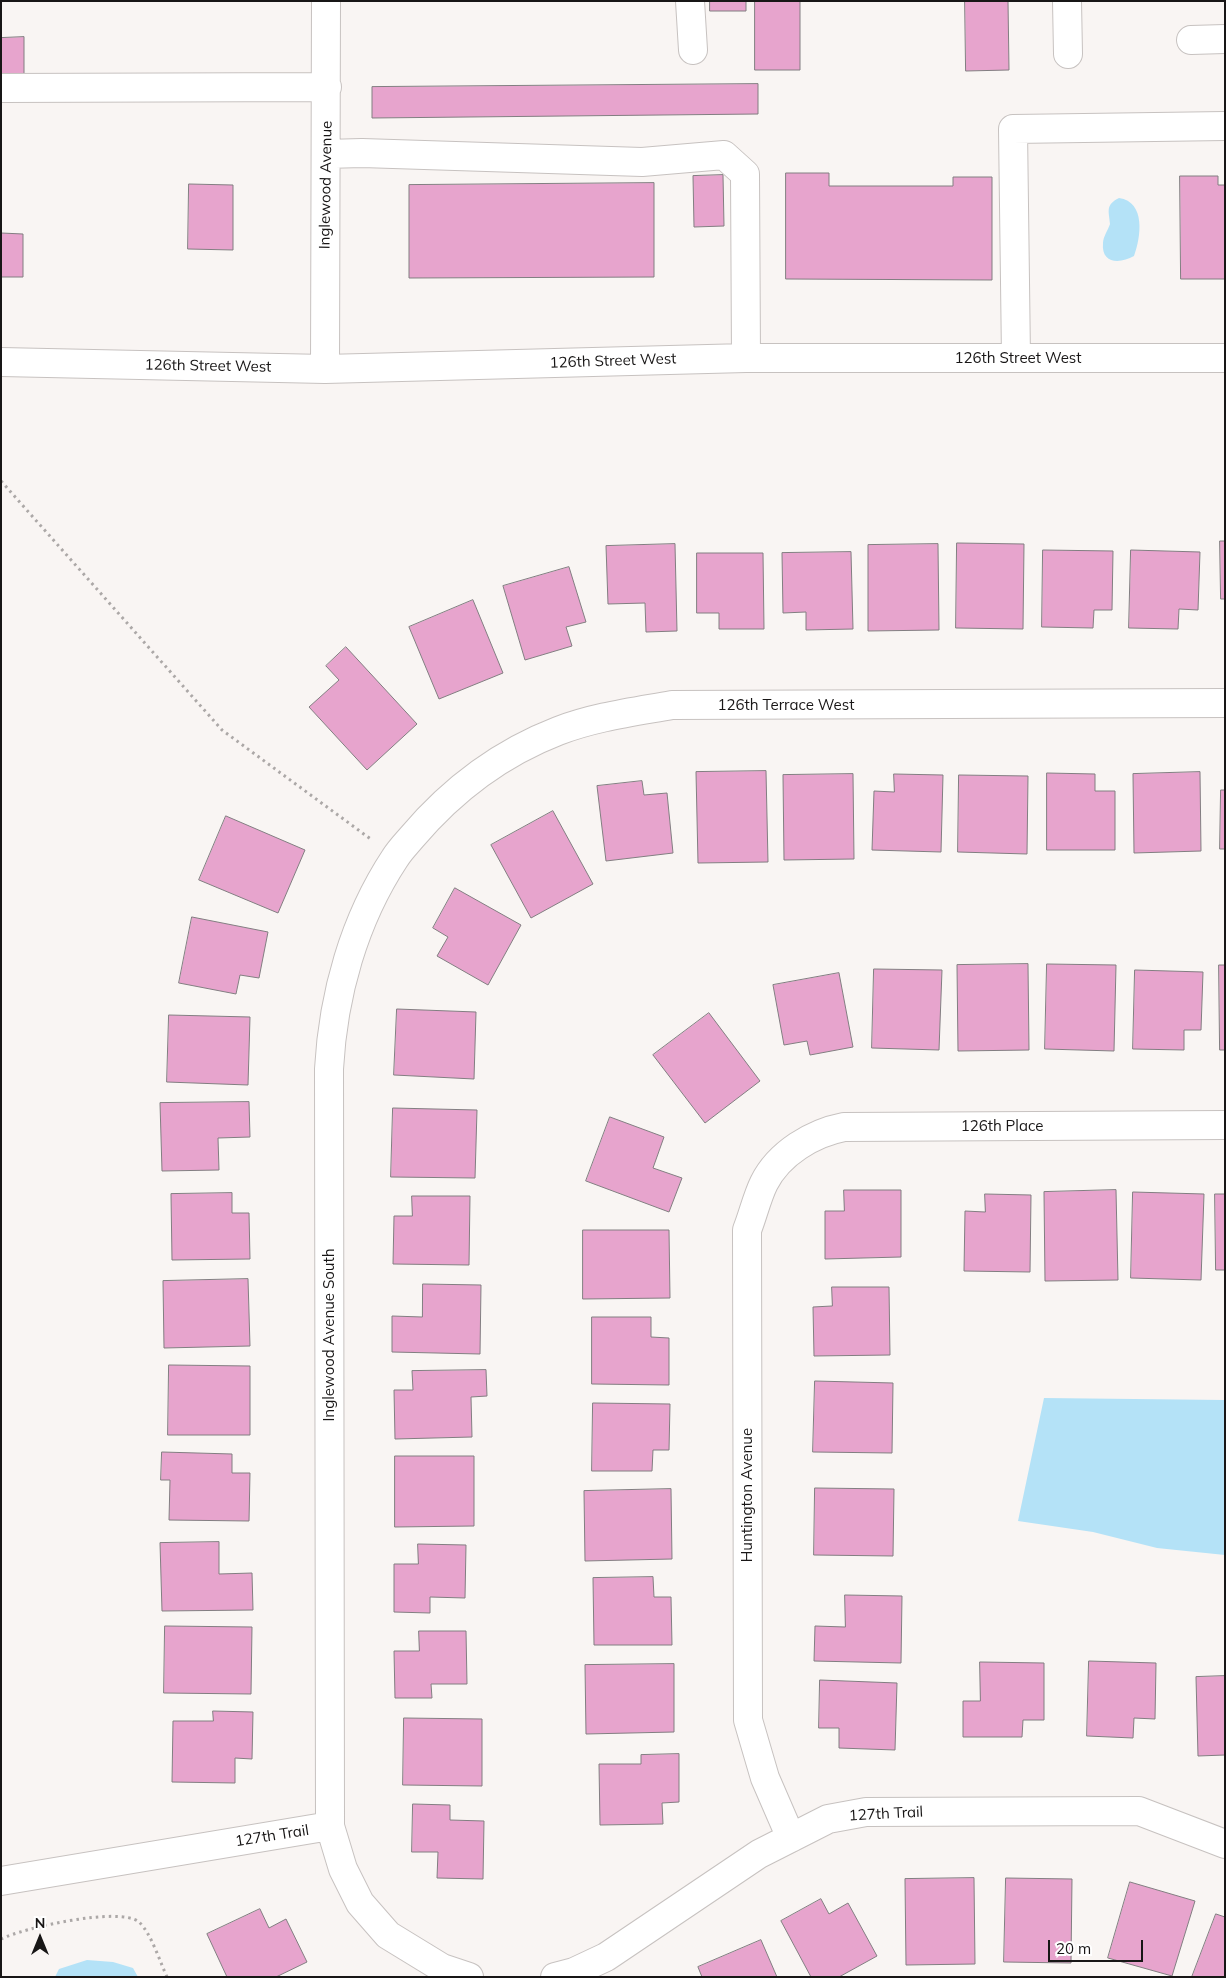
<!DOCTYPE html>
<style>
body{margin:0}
#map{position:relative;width:1226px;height:1978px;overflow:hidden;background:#f9f5f3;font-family:Mulish,sans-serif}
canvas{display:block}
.frame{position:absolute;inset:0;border:2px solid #181616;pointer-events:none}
.north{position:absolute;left:15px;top:1913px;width:50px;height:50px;-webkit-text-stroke:4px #fff;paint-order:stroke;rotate:0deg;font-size:14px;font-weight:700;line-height:20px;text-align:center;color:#181616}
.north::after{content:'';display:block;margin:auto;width:18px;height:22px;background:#181616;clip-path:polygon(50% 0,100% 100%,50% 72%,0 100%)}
.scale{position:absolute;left:1048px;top:1940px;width:95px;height:22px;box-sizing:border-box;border:2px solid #181616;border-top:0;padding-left:6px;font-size:15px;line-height:18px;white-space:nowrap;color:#181616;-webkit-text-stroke:4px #fff;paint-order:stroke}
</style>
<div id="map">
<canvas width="1226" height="1978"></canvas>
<div class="frame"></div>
<div class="north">N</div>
<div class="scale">20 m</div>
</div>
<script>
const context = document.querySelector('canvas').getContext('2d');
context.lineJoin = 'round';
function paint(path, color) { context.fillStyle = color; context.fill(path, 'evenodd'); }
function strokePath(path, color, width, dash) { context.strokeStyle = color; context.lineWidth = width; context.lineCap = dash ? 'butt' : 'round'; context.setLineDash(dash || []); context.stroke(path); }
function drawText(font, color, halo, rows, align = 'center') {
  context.font = font + ' Mulish,sans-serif'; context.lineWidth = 4.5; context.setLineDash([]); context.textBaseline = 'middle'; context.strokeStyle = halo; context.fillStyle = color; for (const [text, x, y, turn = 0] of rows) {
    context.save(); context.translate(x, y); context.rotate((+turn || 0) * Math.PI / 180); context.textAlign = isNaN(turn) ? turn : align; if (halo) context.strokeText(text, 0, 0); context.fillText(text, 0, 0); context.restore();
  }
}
const water = new Path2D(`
 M1119,198C1146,202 1141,237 1134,256C1120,264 1101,264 1103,243C1103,237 1108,230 1110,224C1109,211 1105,205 1119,198Z
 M1044,1398L1225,1400V1555L1157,1548L1093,1532L1018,1521Z
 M87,1960L113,1962L133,1968L138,1977H55L59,1969Z`);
const building = new Path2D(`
 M710,1H746V11H710Z
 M755,1H800V70H755Z
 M965,1H1008L1009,70L966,71Z
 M24,37V75H1V38Z
 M758,84V114L372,118V87Z
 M786,173H829V186H953V177H992V280L786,279Z
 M723,175L724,226L694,227L693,176Z
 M1180,176H1218V185H1225V279H1181Z
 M654,183V277L409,278V185Z
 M189,184L233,185V250L188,249Z
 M1,233L23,234V277H1Z
 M1220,541H1225V599H1221Z
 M957,543L1024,544L1023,629L956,628Z
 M675,544L677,631L646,632L645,603L608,604L606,546Z
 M938,544L939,630L868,631V545Z
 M1043,550L1113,551L1112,610H1094L1093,628L1042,627Z
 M1131,550L1200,552L1198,610L1179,609L1178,629L1129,628Z
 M851,552L853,629L806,630V612L783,613L782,553Z
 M697,553H763L764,629H719V613H697Z
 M569,567L586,622L566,627L572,646L525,660L503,586Z
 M473,600L503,673L439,699L409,627Z
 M346,647L417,724L367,770L309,707L339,680L326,666Z
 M766,771L768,862L698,863L696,772Z
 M1200,772L1201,851L1134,853L1133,774Z
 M1047,773L1095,774V791H1115V850H1047Z
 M853,774L854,859L784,860L783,775Z
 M894,774L943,775L941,852L872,850L874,791L894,792Z
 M959,775L1028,776L1027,854L958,852Z
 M642,781L644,795L667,793L673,853L606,861L597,786Z
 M1221,790H1225V849H1220Z
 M553,811L593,884L531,918L491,845Z
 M226,816L305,850L278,913L199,880Z
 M455,888L521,925L488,985L437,956L448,937L433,928Z
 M192,917L268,932L259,978L240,975L236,994L179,983Z
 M1028,964L1029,1050L958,1051L957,965Z
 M1047,964L1116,965L1114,1051L1045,1049Z
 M1219,965H1225V1050H1220Z
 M874,969L942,970L939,1050L872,1048Z
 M1135,970L1203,972L1201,1030H1184V1050L1133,1049Z
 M839,973L853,1047L810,1055L807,1041L784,1045L773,985Z
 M397,1009L476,1012L474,1079L394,1075Z
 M709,1013L760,1081L705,1123L653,1055Z
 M169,1015L250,1017L248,1085L167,1082Z
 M249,1102L250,1137L218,1138L219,1170L162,1171L160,1103Z
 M393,1108L477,1110L475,1178L391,1177Z
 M610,1117L664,1137L653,1168L682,1178L669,1212L586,1181Z
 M844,1190H901V1257L825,1259V1211H844Z
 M1116,1190L1118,1280L1045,1281L1044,1192Z
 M1133,1192L1204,1194L1201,1280L1131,1278Z
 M232,1193V1213H249L250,1259L172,1260L171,1194Z
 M985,1194L1031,1195L1030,1272L964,1271L965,1211L985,1212Z
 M1215,1194H1225V1270H1216Z
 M412,1196H470L469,1265L393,1264L394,1216H412Z
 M583,1230H669L670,1298L583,1299Z
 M248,1279L250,1346L164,1348L163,1281Z
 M423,1284L481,1285L480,1354L392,1352V1316L422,1317Z
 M832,1287H889L890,1355L814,1356L813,1307L832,1306Z
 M592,1317H651V1337L669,1338V1385L592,1384Z
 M169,1365L250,1366V1435H168Z
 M486,1370L487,1396L471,1397L472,1437L395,1439L394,1390H413L412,1371Z
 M815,1381L893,1383L892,1453L813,1452Z
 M593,1403L670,1404L669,1450H653L652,1471H592Z
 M162,1452L232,1454V1473H250L249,1521L169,1520L170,1480H161Z
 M395,1456H474V1526L395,1527Z
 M815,1488L894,1489L893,1556L814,1555Z
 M671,1489L672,1559L585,1561L584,1491Z
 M219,1542V1574L252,1573L253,1610L162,1611L160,1543Z
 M418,1544L466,1545L465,1598L430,1597V1613L394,1612V1564H418Z
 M653,1577L654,1597H671L672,1645H594L593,1578Z
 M845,1595L902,1596L901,1663L814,1661L815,1626L845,1627Z
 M165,1626L252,1627L251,1694L164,1693Z
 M419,1631H466L467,1684H431L432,1698H395L394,1651H419Z
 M1089,1661L1156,1663L1155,1719L1134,1718L1133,1738L1087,1736Z
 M980,1662L1044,1663V1720H1023L1022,1737H963V1701H980Z
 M674,1664V1732L586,1734L585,1665Z
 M1225,1676V1755L1198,1756L1196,1677Z
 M820,1680L897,1683L895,1750L839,1748V1728H819Z
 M213,1711L253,1712L252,1759L235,1758V1783L172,1782L173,1721H213Z
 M404,1718L482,1719V1786L403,1785Z
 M679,1754V1802L662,1803L663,1824L600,1825L599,1764H641V1755Z
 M413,1804L450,1805V1820L484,1821L483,1879L437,1878L438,1852H412Z
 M974,1878L975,1964L906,1965L905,1879Z
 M1006,1878L1072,1879L1071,1963L1004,1962Z
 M1130,1882L1195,1901L1172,1976L1108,1958Z
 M821,1899L829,1914L848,1903L877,1956L839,1977H811L781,1921Z
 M260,1909L269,1928L286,1919L307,1962L276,1977H227L207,1934Z
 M1216,1914L1225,1917V1977H1192Z
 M761,1940L777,1977H702L698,1967Z`);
const path = new Path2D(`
 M1,481L222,730L372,840
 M1,1939C23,1928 120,1906 139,1922C151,1933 160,1962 167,1977`);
const minor = new Path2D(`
 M690,1L693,50
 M1067,1L1068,54
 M1191,40L1225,39
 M1,88L327,87
 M326,154L362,153L642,162L724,155L745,174L746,358
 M1016,358L1013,129L1225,126
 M1,362L325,369L746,358H1225
 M325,369L326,1
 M330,1826L329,1069C333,995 354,920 395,858C400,850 406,844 412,837C451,791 501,753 558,731C594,717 633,712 672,705L1225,703
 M791,1838L765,1778L748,1720L747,1230C753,1215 757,1197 764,1183C779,1153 813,1133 844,1127L1225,1125
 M1,1881L330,1826L343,1869L360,1903L388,1935L442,1968L469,1977
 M555,1977L574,1972L606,1957L759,1854L828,1819L866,1812L1139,1811L1225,1844`);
const streetNames = [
 ["Inglewood Avenue",326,185,-89],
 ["126th Street West",1018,358],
 ["126th Street West",613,361,-2],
 ["126th Street West",208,366,1],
 ["126th Terrace West",786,705],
 ["126th Place",1002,1126],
 ["Inglewood Avenue South",329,1335,-90],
 ["Huntington Avenue",747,1495,-90],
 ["127th Trail",886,1814,-3],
 ["127th Trail",272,1836,-9]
];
paint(water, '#b4e2f7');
paint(building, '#e7a4cd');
strokePath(building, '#827e81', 1);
strokePath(minor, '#c7c2c0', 30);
strokePath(path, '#aca8a7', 3, [2.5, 4]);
strokePath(minor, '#fff', 28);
drawText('15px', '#181616', '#fff', streetNames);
</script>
